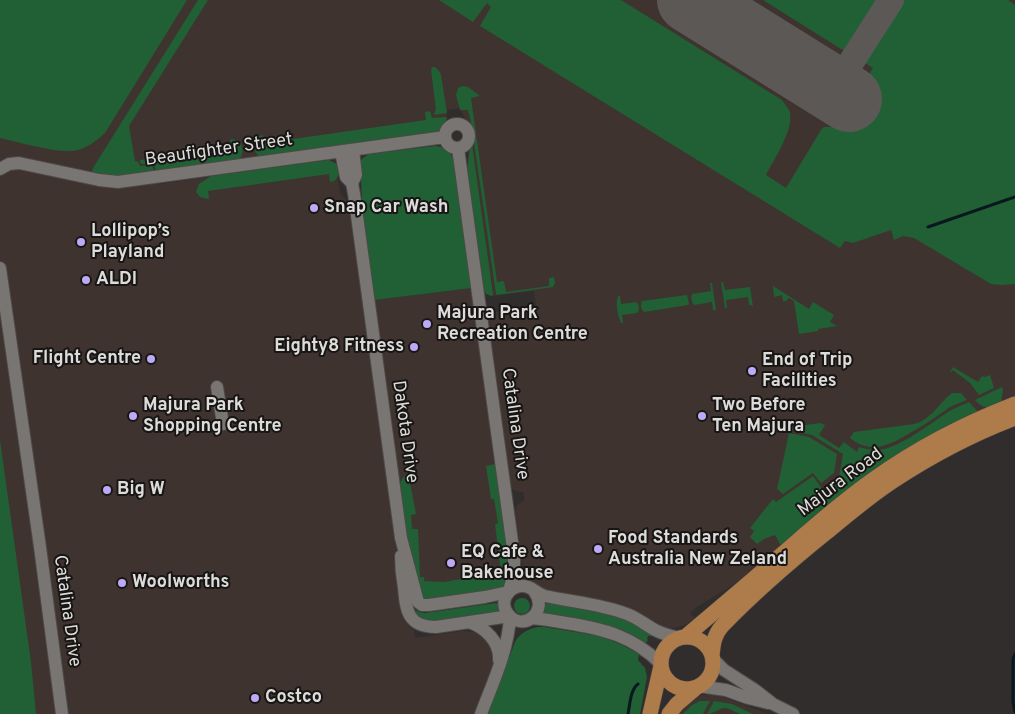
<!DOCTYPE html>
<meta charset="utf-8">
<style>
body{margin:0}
canvas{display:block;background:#312d2c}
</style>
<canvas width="1015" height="714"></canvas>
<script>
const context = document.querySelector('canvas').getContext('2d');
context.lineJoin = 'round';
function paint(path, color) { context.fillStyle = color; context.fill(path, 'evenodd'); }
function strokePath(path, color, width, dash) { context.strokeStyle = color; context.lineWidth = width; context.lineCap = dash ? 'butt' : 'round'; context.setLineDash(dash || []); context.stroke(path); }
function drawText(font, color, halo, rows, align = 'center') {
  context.font = font + ' Overpass,sans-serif'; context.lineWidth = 4; context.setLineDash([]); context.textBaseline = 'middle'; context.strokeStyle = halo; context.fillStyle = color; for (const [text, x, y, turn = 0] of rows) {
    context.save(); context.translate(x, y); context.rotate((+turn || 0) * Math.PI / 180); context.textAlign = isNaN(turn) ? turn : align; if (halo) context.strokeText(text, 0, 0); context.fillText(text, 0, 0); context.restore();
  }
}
const built = new Path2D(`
 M0,0H1015V396L1000,402L728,588L698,606L690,613L695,618L685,625L673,628L664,627L542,590L530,582L525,571L521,560L515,512L517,505L525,500L523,492L514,491L510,485L488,320L490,315L495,312L536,306L534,291L491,296L487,294L484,291L467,164L471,136L470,129L460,108L447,110L446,122L440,131L157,173L159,184L329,160L334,162L339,176L338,177L340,193L346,200L350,217L397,549L396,562L404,619L408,625L414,631L415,638L463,631L474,632L479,634L484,637L492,646L494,661L493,666L475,714H0Z
 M472,288L510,574L424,599L410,558L374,300Z
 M701,695H719L768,714H677L683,707Z`);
const green = new Path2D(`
 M0,0H187L105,133C97,140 89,147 78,150C61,155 19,142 0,138Z
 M198,0H208L129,126L135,161L138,162L140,166L152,165L154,171L115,178L91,174L93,168Z
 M439,0H621L782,100C784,103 787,107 789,110C796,127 774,159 766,175L786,188L821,130L824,127H835L873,68L859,59L896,0H1008L1015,5V284L1002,285L991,284L914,238L903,236L894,240L891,230L853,243L845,241L840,248L480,26L491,7L487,3L473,22Z
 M763,0H884L849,54Z
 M432,67H435L440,72L441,75L447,113L434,115L435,111L436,110L431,70Z
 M462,86L468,87L479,95V96L471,98L497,282L504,281L506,292L549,286V278L554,277L555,283L553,287L497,295L496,294L471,122L468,110H460L456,95L458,88Z
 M430,111L432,118L447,117C445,125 442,130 435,133L259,157L255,151L254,141L257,137L263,135L265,143L426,120L425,112Z
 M471,137L493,294L492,296L486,294L483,287L467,173Z
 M232,139L239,141C243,146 244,154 239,160L156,171L154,163L142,164L140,163V160L230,147V140Z
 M435,146C443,146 448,150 453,157L472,288L374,300L363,219L360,161L363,158L369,154Z
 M329,160L337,164L340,171C338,177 336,181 330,182L329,174L208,191L209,199H208L200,197L196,192L199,184L211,176Z
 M721,282H723L725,290L750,287L753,307L751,305H749L748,297L726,300L727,308H725Z
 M710,283H712L716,310H713L712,302L694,305C691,302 691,297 692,294L711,291Z
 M773,286L809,309L813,302L834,315L830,322L837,326L818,329V331L799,334L794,301L789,298L786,301H783L782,295L774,297Z
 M687,295L689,304L688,305L644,312C641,309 640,304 642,301Z
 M618,296H620L621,304L636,302L638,304L639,310L637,313L622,315L623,323H621C618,316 615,303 618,296Z
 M953,367L978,382L982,376L985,377L990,375L994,388L979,395L970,383L953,370L949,374Z
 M1002,387L1003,390L1001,402C989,407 985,411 975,400Z
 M952,393H961L967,400C960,403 952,405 946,410C934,418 923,426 910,433C890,445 871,455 850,438L854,432L914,424C931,420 939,403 952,393Z
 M969,402L978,412L781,546L775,535L764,539L757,544L750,537L754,531L750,528L773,499L776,502L813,476L823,490L839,477L843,454L812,435L784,429V428L820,423L825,425L819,435L839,448L844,442L857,452L859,447C865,449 872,450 878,450C898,449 931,423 948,412C954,408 962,405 969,402Z
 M789,433L809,437L837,454L834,473L821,483L813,473L783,494L777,489Z
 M0,440L31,662L36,714H0Z
 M496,464L510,568L503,589L426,600L422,597L407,541L400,485L402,479L408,472L416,514L411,515L412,529H418L420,577H424V581L444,582L501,572L495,524L498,523L494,499H491L486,466Z
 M514 606a8 8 0 1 1 16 0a8 8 0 1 1-16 0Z
 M496,603L498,604L499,612L433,622L423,619L412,610L414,609L419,612L425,613Z
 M546,603L596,611L626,620L652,634L651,636H648L647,639L648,640L646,643L624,631L607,625L545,614L544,613Z
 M538,627H544L600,636L622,645L639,654L638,660L645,668L647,677L640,714H488L515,642C520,633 528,629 538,627Z
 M700,701H710L703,714H683L692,705Z
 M714,701L732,704L753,714C749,714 745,714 741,714C736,713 731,709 726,708C718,708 714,714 707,714Z`);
const stream = new Path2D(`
 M928,227L1015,197
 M1015,654L1013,659V702L1015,712
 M628,714C630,705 630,690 638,684`);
const taxiway = new Path2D(`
 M834,89L891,0`);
const runway = new Path2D(`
 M690,0L849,99`);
const minor = new Path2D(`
 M445 136a12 12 0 1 1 24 0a12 12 0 1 1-24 0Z
 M458,148L514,556V573L509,591
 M341,152L346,177L352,183L354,194L401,538L418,602L422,605H429L485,597L508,592
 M0,169L9,164L19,163L99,180L118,182L445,137
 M352,183L356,175L353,150
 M0,268L40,547L62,714
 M217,387L223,424
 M401,556C401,567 402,577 404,588C406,611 408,627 436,627L510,616
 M534,591C550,612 522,633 508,614C504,609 503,602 506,596C510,588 520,584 528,587C534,589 538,594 545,596C572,602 601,604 627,614C638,618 647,626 657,631C664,634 671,636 679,638
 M531,618C543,619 555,621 566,623C604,629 633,636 661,664
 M469,622C486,628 500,642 499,660
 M713,659L724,670L755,690L773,704L793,714
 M698,686L726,690L748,698L768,703
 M481,714C493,682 508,651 510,617`);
const major = new Path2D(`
 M685,637C717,610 749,583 780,556C811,529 841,502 874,479C917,448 966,423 1015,404
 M661 663a26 26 0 1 1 52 0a26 26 0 1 1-52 0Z
 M712,656C713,644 714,635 722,626C755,592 791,561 827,532C849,514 870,496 893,481C931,456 973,434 1015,418
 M650,714L661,666
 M669,714L677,704L697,687`);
const markers = [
 [314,208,5,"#bda9f5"],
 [81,242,5,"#bda9f5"],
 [86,280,5,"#bda9f5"],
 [427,324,5,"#bda9f5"],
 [414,347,5,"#bda9f5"],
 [151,359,5,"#bda9f5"],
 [752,371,5,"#bda9f5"],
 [133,416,5,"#bda9f5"],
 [702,416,5,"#bda9f5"],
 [107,490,5,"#bda9f5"],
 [598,549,5,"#bda9f5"],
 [451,563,5,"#bda9f5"],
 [122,583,5,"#bda9f5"],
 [255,698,5,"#bda9f5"]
];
const streetNames = [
 ["Beaufighter Street",219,151,-8],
 ["Catalina Drive",514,424,82],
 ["Dakota Drive",404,432,82],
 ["Majura Road",841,483,-37],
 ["Catalina Drive",66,611,82]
];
const poiNames = [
 ["Snap Car Wash",324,208],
 ["Lollipop’s",91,232],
 ["Playland",91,253],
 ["ALDI",96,280],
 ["Majura Park",437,314],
 ["Recreation Centre",437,335],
 ["Eighty8 Fitness",404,347,"right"],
 ["Flight Centre",141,359,"right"],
 ["End of Trip",762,361],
 ["Facilities",762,382],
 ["Majura Park",143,406],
 ["Shopping Centre",143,427],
 ["Two Before",712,406],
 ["Ten Majura",712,427],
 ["Big W",117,490],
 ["Food Standards",608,539],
 ["Australia New Zeland",608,560],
 ["EQ Cafe &",461,553],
 ["Bakehouse",461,574],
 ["Woolworths",132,583],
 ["Costco",265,698]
];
paint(built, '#3e332f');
paint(green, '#206034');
strokePath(stream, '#09171f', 3);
strokePath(taxiway, '#5b5856', 26);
strokePath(runway, '#5b5856', 66);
strokePath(minor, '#4c4948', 14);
strokePath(major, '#4c4948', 16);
strokePath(minor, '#797573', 12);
strokePath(major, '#ae7b4b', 15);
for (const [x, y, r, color] of markers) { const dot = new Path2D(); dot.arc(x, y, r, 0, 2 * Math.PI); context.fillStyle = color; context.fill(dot); strokePath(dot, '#181615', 2); }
drawText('18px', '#dedcdb', '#181615', streetNames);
drawText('bold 18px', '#dedcdb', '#181615', poiNames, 'left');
</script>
